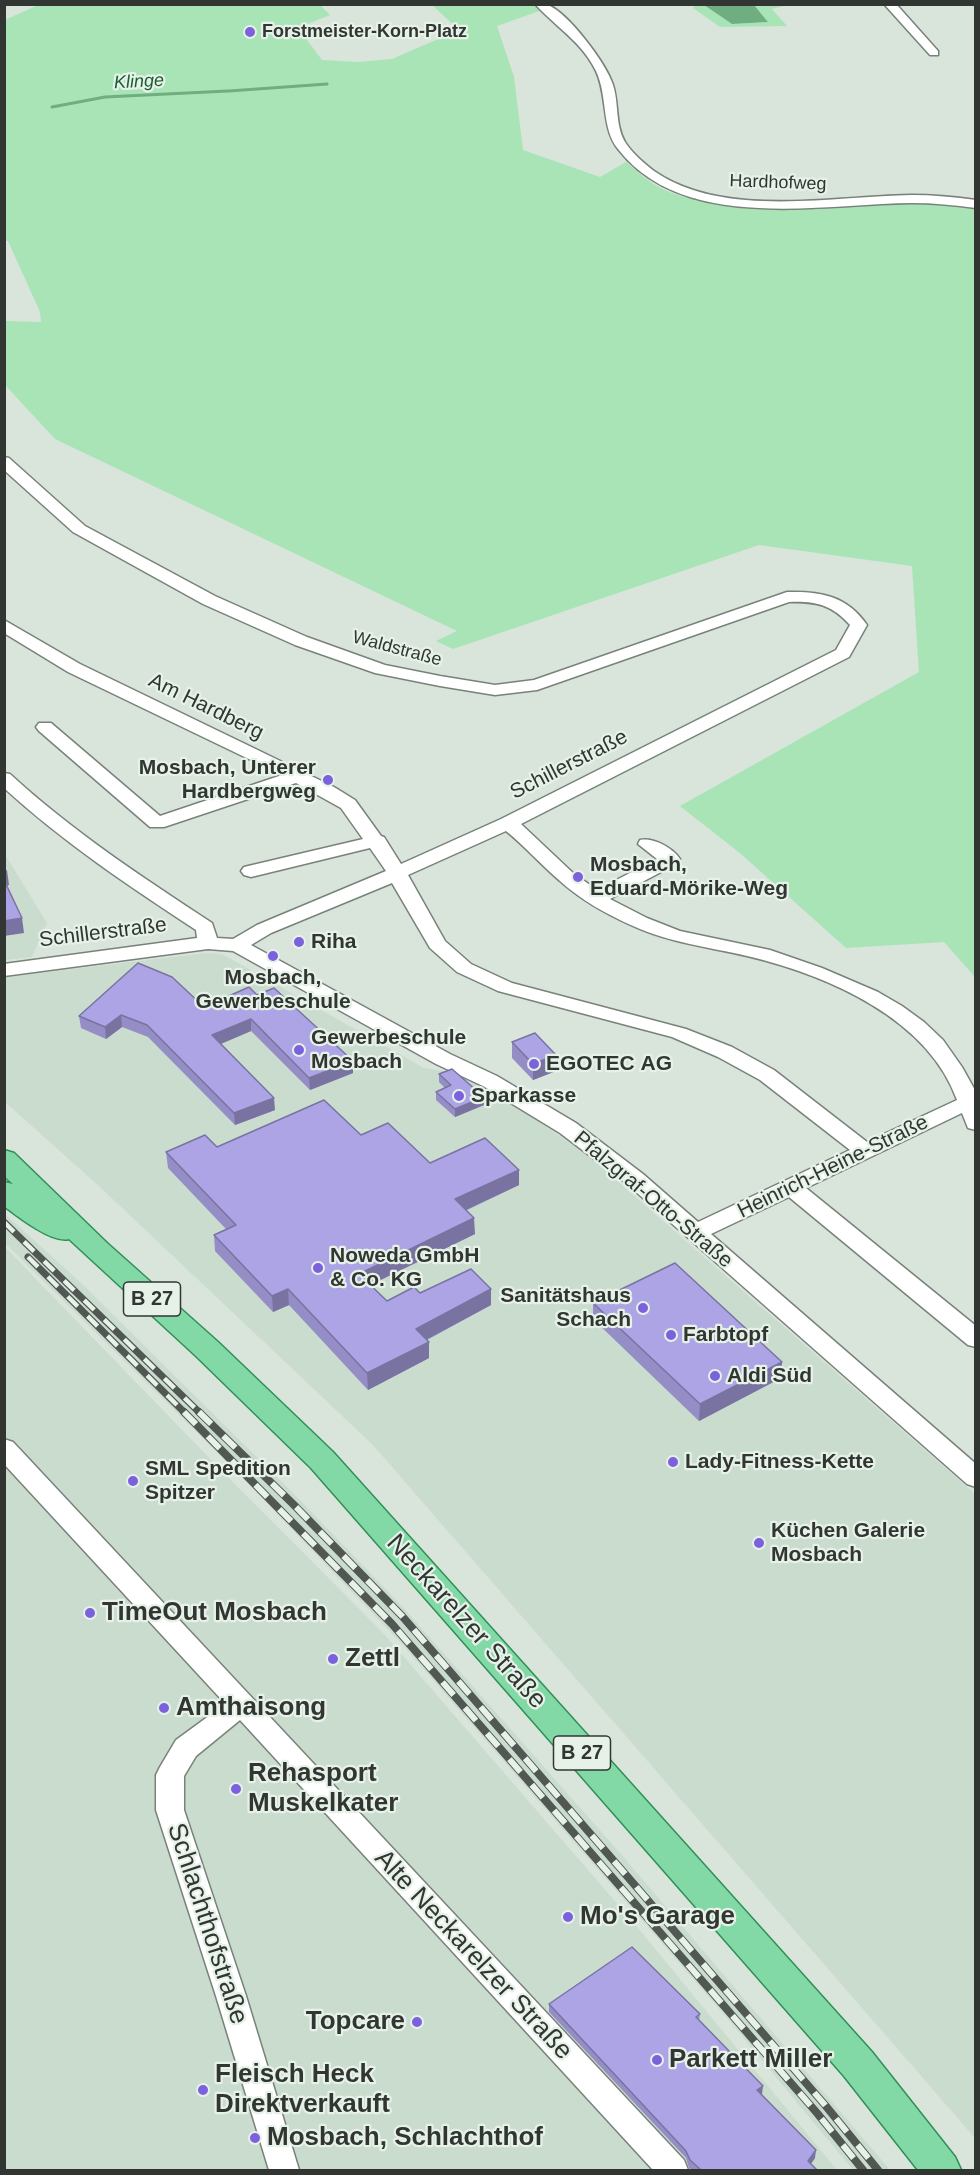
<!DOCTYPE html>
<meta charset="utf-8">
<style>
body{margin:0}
#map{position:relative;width:980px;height:2175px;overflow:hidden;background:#d9e4db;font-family:Helvetica,sans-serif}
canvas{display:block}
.frame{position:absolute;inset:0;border:6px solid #323633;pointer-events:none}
</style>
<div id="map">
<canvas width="980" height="2175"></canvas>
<div class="frame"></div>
</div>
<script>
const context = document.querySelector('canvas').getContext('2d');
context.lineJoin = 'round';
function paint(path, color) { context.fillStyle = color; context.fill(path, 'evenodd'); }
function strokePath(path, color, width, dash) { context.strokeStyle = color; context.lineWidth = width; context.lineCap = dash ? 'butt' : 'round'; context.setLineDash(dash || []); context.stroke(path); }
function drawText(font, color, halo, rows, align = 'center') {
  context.font = font + ' Helvetica,sans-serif'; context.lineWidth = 4.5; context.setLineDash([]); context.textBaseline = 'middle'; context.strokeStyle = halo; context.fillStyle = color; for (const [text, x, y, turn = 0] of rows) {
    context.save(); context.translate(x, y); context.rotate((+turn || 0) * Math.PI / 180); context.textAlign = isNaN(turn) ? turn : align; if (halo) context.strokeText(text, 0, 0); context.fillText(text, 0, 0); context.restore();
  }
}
const built = new Path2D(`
 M4,853L47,923L32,957L5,960Z
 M206,953L222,954L424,1068L458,1073L529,1115L591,1158L975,1494V2138L373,1445L100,1187L5,1102V977Z
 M5,1214L79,1281L301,1501L400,1604L620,1853L890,2170H853L728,2019L401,1643L243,1478L5,1243Z
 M4,1246L216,1465L384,1634L633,1922L837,2170H5Z`);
const green = new Path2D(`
 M38,5H320L330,15L298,28L322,60L358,62L392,59L459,30L432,5H534L542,10L497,26L514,77L523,150L600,177L626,162C636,170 647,181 659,187C679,198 703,201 725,204C808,215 892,197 975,207V977L944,942L846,948L741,854L680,806L919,672L912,566L759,545L453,649L436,641L457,631L55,439L5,385V321L41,322L40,312L8,241H5V20Z
 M696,5H704L732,24L768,22L754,5H788L772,9L787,26L720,27L693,8Z`);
const water = new Path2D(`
 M704,5H754L768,22L732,24Z`);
const stream = new Path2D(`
 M229,91L327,84
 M52,107L105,97L228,91`);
const minor = new Path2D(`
 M535,4C539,4 545,4 548,5C569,14 606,63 613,85C619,103 615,125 625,142C631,152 645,164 654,171C723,219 833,196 912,195C933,195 955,197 976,200V208C954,205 933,203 912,203C820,204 683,233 618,149C601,128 608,96 596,71C582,42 556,27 535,4Z
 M884,4H896L938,51V55H930Z
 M4,457L9,458L85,526L215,596L307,637L385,665L440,676L495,685L534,680L787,592C821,591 847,596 867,625L849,657L521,824L573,873L597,890L657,859L638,844L640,840C653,837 673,848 680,859L678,863L610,899L647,918L680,931L770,950L822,968L878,992L902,1006L924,1022L943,1040L962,1067L976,1092V1130L968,1128L962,1113L806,1188L976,1326V1347L968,1345L789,1197L711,1234L976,1464V1487L967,1484L627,1184L560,1133L483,1086L436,1064L233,951L208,949L4,976V964L197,938L196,930C129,886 63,842 4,788V773L10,774C72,831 142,877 212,923L217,938L233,939L257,925L386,871L370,848L251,877L244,875L241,871L244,867L363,839L341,808L296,783L164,827H150L39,731L36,727L39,723H51L160,816L282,775L68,672L4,633V620L80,664L334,787L355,800L381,836L384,837L401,864L501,819L836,650L850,625C832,605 816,601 789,602L537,690L495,695L440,686L375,673L295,645L203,604L73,532L4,470ZM506,831C525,846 541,865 560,881C581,900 606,914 633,926C670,943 709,947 747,956C827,975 928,1018 957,1100L867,1142L774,1070L732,1047L686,1029L512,983L471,964L445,941L408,875ZM392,883L430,948L457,972L498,991L672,1037L718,1057L760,1080L850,1150L698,1222L643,1174L576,1123L497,1076L450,1054L251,945L271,933Z
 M4,1439L13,1442L684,2160L688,2170H653L240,1720L196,1756L184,1776V1810L246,1996L299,2170H269L216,1996L156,1810V1775L160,1767L176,1740L217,1710L220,1698L4,1464Z`);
const major = new Path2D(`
 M4,1150L14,1153L107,1243L218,1342L333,1452L872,2052L955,2157L961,2170H918L844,2076L311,1468L196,1356L69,1239C53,1244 17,1216 4,1206V1182L13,1184L4,1176Z`);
const railFar1 = new Path2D(`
 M4,1222L201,1414
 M28,1257L186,1414`);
const rail = new Path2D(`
 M184,1412L392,1624L817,2113L863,2170
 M199,1412L293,1504L402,1616L825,2105L878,2170`);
const wall = new Path2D(`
 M257,995L353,1073L310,1090L251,1031L221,1044L275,1110L235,1125L148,1037L122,1027L106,1039L81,1028L79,1016L204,1007Z
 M512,1042L556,1071L533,1080L512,1058Z
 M439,1074L484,1097V1105L455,1117L436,1100V1092L445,1088L439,1082Z
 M361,1135L430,1163L519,1185L467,1210L475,1234L370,1285L387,1301L420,1293L491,1305L427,1340L429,1358L368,1390L289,1305L273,1312L215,1251L214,1235L226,1229L168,1168L166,1152Z
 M593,1303L781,1378L699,1421L593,1319Z
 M549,2004L700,2014L699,2021L762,2094L761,2095L815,2158L811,2164L817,2170H692L689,2168L686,2158L549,2012Z`);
const shadedWall = new Path2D(`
 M7,870L9,885L4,887V871Z
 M22,918L24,933L4,936V921Z
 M121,1015L122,1027L106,1039L105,1027Z
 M251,1019V1031L213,1047L212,1035Z
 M556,1055V1071L533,1080V1064Z
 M353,1061V1073L310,1090L309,1078Z
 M484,1097V1105L455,1117V1109Z
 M274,1098L275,1110L235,1125L234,1113Z
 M519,1170V1185L455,1215V1199Z
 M474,1218L475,1234L360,1290L359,1274Z
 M288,1289L289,1305L273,1312L272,1296Z
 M491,1289V1305L416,1345V1329Z
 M429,1342V1358L368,1390L367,1373Z
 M782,1362L781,1378L699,1421L700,1404Z
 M763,2086L762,2094L756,2098L757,2090Z
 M816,2150L815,2158L807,2169L808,2161Z`);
const building = new Path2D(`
 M4,880L22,918L4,921Z
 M138,963L172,977L204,1007L249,987L257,995L274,988L353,1061L309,1078L251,1019L212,1035L274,1098L234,1113L147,1025L121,1015L105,1027L79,1016Z
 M535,1033L556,1055L533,1064L512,1042Z
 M452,1069L484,1097L455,1109L436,1092L451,1085L439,1074Z
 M324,1100L361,1135L388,1123L430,1163L485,1138L519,1170L455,1199L474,1218L359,1274L387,1301L414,1287L420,1293L471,1269L491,1289L416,1329L429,1342L367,1373L288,1289L272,1296L214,1235L236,1225L166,1152L205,1135L217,1147Z
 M675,1263L782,1362L700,1404L593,1303Z
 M632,1947L700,2014L696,2017L763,2086L757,2090L816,2150L808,2161L817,2170H701L690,2160L686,2151L549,2004Z`);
const markers = [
 [250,32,6,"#7b61dc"],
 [328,780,6,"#7b61dc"],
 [578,877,6,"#7b61dc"],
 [299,942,6,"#7b61dc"],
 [273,956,6,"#7b61dc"],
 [299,1050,6,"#7b61dc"],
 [534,1064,6,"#7b61dc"],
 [459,1096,6,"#7b61dc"],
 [318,1268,6,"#7b61dc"],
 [643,1308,6,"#7b61dc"],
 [671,1335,6,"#7b61dc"],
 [715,1376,6,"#7b61dc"],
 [673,1462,6,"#7b61dc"],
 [133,1481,6,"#7b61dc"],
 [759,1543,6,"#7b61dc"],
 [90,1613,6,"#7b61dc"],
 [333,1659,6,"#7b61dc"],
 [164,1708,6,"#7b61dc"],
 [236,1789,6,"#7b61dc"],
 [568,1917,6,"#7b61dc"],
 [417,2022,6,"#7b61dc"],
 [657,2060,6,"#7b61dc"],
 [203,2090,6,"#7b61dc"],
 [255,2138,6,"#7b61dc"]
];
const farPoinames = [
 ["Forstmeister-Korn-Platz",262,32]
];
const farWaternames = [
 ["Klinge",139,82,-3]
];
const farStreetnames = [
 ["Hardhofweg",778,183,2],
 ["Waldstraße",397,649,15]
];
const shields = [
 [152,1299,57],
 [582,1753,57]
];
const shieldNames = [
 ["B 27",152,1299],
 ["B 27",582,1753]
];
const streetNames = [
 ["Am Hardberg",206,707,26],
 ["Schillerstraße",569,765,-27],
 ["Schillerstraße",103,933,-7],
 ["Heinrich-Heine-Straße",833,1167,-26],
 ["Pfalzgraf-Otto-Straße",653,1200,40]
];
const poiNames = [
 ["Mosbach, Unterer",316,768,"right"],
 ["Hardbergweg",316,792,"right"],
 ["Mosbach,",590,865],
 ["Eduard-Mörike-Weg",590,889],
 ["Riha",311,942],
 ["Mosbach,",273,978,"center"],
 ["Gewerbeschule",273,1002,"center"],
 ["Gewerbeschule",311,1038],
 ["Mosbach",311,1062],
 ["EGOTEC AG",546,1064],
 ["Sparkasse",471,1096],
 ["Noweda GmbH",330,1256],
 ["& Co. KG",330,1280],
 ["Sanitätshaus",631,1296,"right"],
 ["Schach",631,1320,"right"],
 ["Farbtopf",683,1335],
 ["Aldi Süd",727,1376],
 ["Lady-Fitness-Kette",685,1462],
 ["SML Spedition",145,1469],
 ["Spitzer",145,1493],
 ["Küchen Galerie",771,1531],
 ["Mosbach",771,1555]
];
const nearPoinames = [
 ["TimeOut Mosbach",102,1613],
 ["Zettl",345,1659],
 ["Amthaisong",176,1708],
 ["Rehasport",248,1774],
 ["Muskelkater",248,1804],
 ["Mo's Garage",580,1917],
 ["Topcare",405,2022,"right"],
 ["Parkett Miller",669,2060],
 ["Fleisch Heck",215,2075],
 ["Direktverkauft",215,2105],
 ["Mosbach, Schlachthof",267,2138]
];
const nearStreetnames = [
 ["Neckarelzer Straße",466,1622,48],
 ["Schlachthofstraße",207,1924,72],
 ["Alte Neckarelzer Straße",473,1955,47]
];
paint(built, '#cadcce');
paint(green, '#a9e4b7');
paint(water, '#6fae80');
strokePath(stream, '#6fae80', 3);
strokePath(minor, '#78827a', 3);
strokePath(major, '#2f9056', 3);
paint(minor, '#fff');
paint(major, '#82d9a5');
strokePath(railFar1, '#515753', 7);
strokePath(rail, '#515753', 8);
strokePath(railFar1, '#e6f1e8', 4.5, [14]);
strokePath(rail, '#e6f1e8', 6, [17]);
paint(wall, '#958dc6');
paint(shadedWall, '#7973a1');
paint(building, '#ada4e6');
strokePath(building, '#7973a1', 1.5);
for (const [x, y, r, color] of markers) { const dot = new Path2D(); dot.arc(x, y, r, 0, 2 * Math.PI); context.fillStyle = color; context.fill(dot); strokePath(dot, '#e6f1e8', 2); }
drawText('bold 18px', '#323633', '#e6f1e8', farPoinames, 'left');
drawText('italic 18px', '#185e33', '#e6f1e8', farWaternames);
drawText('18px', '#323633', '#e6f1e8', farStreetnames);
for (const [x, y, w] of shields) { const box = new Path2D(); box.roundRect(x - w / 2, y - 17, w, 34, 4.5); context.fillStyle = '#e6f1e8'; context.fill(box); strokePath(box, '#323633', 1.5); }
drawText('bold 20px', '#323633', null, shieldNames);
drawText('21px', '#323633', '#e6f1e8', streetNames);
drawText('bold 21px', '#323633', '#e6f1e8', poiNames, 'left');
drawText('bold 26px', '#323633', '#e6f1e8', nearPoinames, 'left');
drawText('26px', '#323633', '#e6f1e8', nearStreetnames);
</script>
